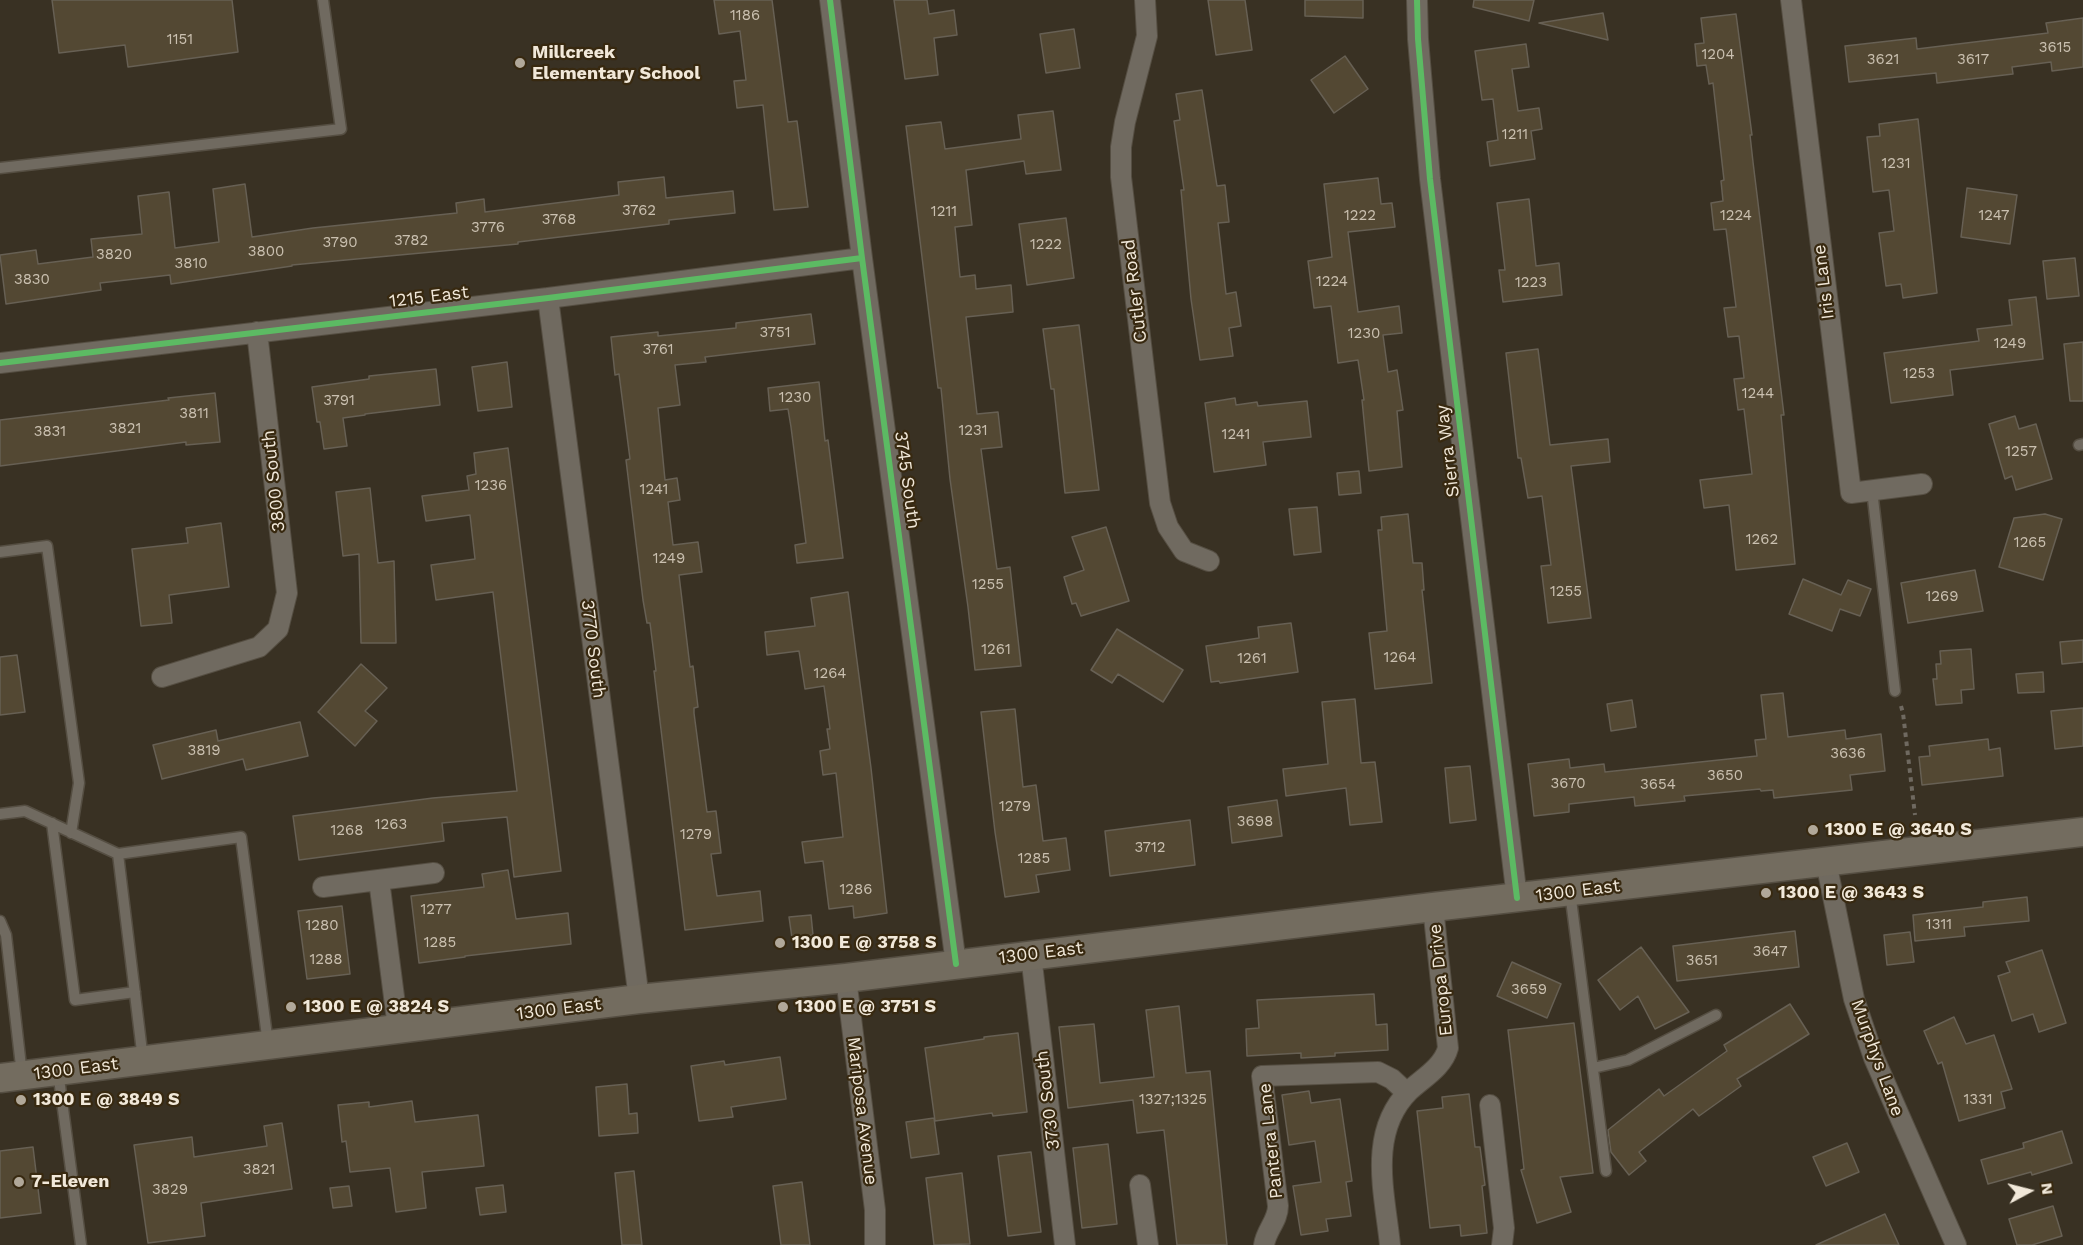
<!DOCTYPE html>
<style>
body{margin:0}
#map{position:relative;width:2083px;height:1245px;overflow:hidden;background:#393123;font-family:"Work Sans",sans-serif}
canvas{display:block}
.north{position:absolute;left:1999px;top:1161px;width:60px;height:60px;-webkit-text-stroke:4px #382910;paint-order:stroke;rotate:83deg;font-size:16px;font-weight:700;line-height:24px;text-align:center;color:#f1e8d9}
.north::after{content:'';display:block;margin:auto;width:21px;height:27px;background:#f1e8d9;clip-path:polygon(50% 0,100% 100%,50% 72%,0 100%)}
</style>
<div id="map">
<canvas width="2083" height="1245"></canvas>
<div class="north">N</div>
</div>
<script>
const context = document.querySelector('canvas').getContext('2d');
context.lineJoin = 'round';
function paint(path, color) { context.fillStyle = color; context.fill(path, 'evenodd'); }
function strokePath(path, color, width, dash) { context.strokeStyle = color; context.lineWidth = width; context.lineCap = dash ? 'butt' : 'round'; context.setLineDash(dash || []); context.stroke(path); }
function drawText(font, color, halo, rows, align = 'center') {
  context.font = font + ' "Work Sans",sans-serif'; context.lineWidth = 4.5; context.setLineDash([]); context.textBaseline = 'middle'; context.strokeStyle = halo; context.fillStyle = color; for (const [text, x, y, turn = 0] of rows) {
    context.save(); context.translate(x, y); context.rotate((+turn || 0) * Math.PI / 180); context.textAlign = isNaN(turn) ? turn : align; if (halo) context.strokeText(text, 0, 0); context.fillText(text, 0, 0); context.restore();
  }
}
const building = new Path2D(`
 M52,0H232L238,52L128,67L125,45L59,53Z
 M714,0H772L788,122L797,121L808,207L774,210L763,105L737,108L734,81L746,80L740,31L719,34Z
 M894,0H927L929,14L954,10L957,35L934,38L938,75L905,79Z
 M1208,0H1245L1252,50L1216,55Z
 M1305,0H1363V18L1305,16Z
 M1474,0H1534L1529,21L1473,7Z
 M1603,13L1608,40L1539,23Z
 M1736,14L1752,135H1750L1753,162L1784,415H1781L1795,564L1736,570L1729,505L1704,508L1700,480L1752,474L1744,409L1738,410L1734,379L1744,378L1739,336L1728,337L1724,308L1736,307L1726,229L1714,230L1711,203L1723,201L1721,181L1724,180L1713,83L1709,84L1706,65L1697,66L1695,44L1704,43L1701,18Z
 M2083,18V67L2052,71L2051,62L2012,67L2013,74L1937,83L1936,73L1849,82L1845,46L1916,38L1917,49L2048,33L2046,23Z
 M1074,29L1080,68L1046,73L1040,34Z
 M1526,44L1529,67L1512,69L1518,111L1539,108L1542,129L1531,131L1535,159L1490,166L1487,142L1498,140L1493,99L1482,100L1475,51Z
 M1345,56L1368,89L1334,113L1311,80Z
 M1202,90L1217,186L1225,185L1229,222L1218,223L1226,294L1236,292L1241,326L1229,328L1233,356L1200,360L1191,299L1181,190H1184L1174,121L1180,120L1176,94Z
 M1053,111L1061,170L1026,174L1024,161L966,170L972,225L955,227L960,277L975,275L976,289L1011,285L1013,312L966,317L977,414L998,412L1002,447L981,449L997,569L1010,567L1021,666L975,670L968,607L950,479L941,388H938L906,126L941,122L945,149L1021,139L1018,115Z
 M1918,119L1937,293L1903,298L1901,284L1886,286L1879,233L1894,231L1889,190L1873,192L1867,137L1880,136L1879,124Z
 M664,177L666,198L733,191L735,213L669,220V224L518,242V244L292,265V266L171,284L170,275L100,283L101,290L6,304L0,255L36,250L38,264L93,257L91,239L142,234L138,196L169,192L175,248L219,242L213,189L245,184L252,237L313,228L457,213L456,203L484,199L485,212L619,195L618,182Z
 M1378,178L1381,204L1392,203L1395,227L1348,232L1358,312L1399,306L1402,333L1383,335L1388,372L1397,370L1403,410L1397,411L1402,467L1369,471L1362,400H1364L1358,360L1338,363L1331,306L1314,308L1308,261L1332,257L1324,184Z
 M1967,188L2017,195L2010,244L1961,237Z
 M1529,199L1536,266L1559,263L1562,295L1503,302L1499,270H1505L1497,203Z
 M1066,218L1074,278L1027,285L1019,224Z
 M2075,258L2079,296L2047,299L2043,261Z
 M2036,297L2043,359L1950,370L1953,395L1891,403L1884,353L1979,341L1977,329L2012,325L2009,300Z
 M811,314L815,344L705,357L706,362L675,365L680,405L658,408L665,480L677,478L680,500L668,502L673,545L698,542L702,572L679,575L690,667L693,666L698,707L694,708V713L707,812L716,811L721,853L711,854L717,896L760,891L763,921L685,930L654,671H656L650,623H647L643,600L626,460L630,459L619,374L615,375L611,337L658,332V336L736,328V323Z
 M1079,325L1099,490L1065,493L1054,389H1051L1043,329Z
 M2083,342V401H2070L2064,344Z
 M1538,349L1550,445L1608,439L1610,462L1571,466L1591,618L1548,623L1541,566L1551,565L1542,496L1528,498L1521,458H1518L1506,353Z
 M507,362L512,407L478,411L472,367Z
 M436,369L440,405L365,414V415L343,418L347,446L324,449L320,422H317L312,387L369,379V376Z
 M819,382L825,441L828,440L843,558L797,563L795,545L806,543L791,427L788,409L770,411L768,388Z
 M215,393L220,442L186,445V442L0,466V420L169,400L168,398Z
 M1235,398L1236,405L1257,402L1258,406L1307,401L1311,437L1263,442L1266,465L1214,472L1205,403Z
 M2015,416L2019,429L2036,424L2052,479L2016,490L2012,476L2005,479L1989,424Z
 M508,448L561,871L514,877L507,817L442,823L444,841L299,860L293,816L433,798L517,791L493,592L436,600L431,565L475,559L470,515L426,521L422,496L469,490L467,476L476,474L474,453Z
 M1359,471L1361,493L1339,495L1337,473Z
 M370,488L378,563L394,561L396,643H361L359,554L343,556L336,492Z
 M1317,507L1321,552L1294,555L1289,509Z
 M1408,514L1413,563H1422L1424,590H1422L1432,683L1375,689L1369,633L1387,631L1378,530H1382L1381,517Z
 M2045,514L2062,519L2043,580L1999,567L2014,518Z
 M221,523L229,587L169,595L172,623L141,626L132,549L188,543L186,528Z
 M1106,527L1129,601L1081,616L1076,603L1072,604L1064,577L1084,570L1072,537Z
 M1975,570L1983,611L1908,623L1901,583Z
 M1803,579L1841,595L1848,580L1871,589L1860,616L1840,609L1832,631L1789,614Z
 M848,592L871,768L887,913L854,918L853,906L829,909L823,861L805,863L802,842L843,837L836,773L823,775L820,751L830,749L827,729H830L824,686L805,689L799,651L767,655L765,632L815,626L811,598Z
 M1291,623L1298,672L1220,683L1219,681L1211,682L1206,646L1259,638L1258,627Z
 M1117,629L1183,670L1163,702L1118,674L1112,683L1091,670Z
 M2083,640V662L2062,664L2060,642Z
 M1971,649L1974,689L1961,690L1962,703L1936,705L1933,679H1937L1936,664H1941L1940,651Z
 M17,655L25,712L0,715V657Z
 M361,664L387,688L365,711L377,721L355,746L318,712Z
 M2043,672L2044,692L2018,693L2016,674Z
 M1783,693L1788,737L1845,730L1846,739L1881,734L1885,771L1850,775L1852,790L1774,798L1773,790L1761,791L1760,789L1684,796L1685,801L1635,806L1634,797L1569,804V812L1534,816L1528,764L1569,759L1570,768L1604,764L1605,772L1757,756L1755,740L1766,739L1761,695Z
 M1355,699L1361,763L1375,762L1382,822L1350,825L1346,788L1286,796L1283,769L1328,764L1322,702Z
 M1632,700L1636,727L1611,731L1607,704Z
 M2083,708V746L2055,749L2051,711Z
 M1015,709L1023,787L1036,785L1043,841L1066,838L1070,870L1036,875L1039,892L1005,897L995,832L981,712Z
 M300,722L308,756L246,770L243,759L162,779L153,745L216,730L218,741Z
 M1988,739L1989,750L2000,748L2003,776L1922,785L1919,757L1930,756L1929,746Z
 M1470,766L1476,820L1450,823L1445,768Z
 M1277,800L1282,836L1232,843L1228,807Z
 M1190,820L1195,865L1110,876L1105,831Z
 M508,870L516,919L568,913L571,944L465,956V957L419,963L411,896L484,887L482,874Z
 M2027,897L2029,921L1964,927L1965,936L1915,941L1913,915L1983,907V902Z
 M342,906L350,974L307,979L298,911Z
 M811,915L813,935L792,938L789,917Z
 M1795,931L1799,967L1677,981L1673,946Z
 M1910,932L1914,962L1887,965L1884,935Z
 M1641,947L1689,1012L1655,1029L1638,996L1620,1010L1598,980Z
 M2042,950L2066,1023L2039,1032L2033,1014L2012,1021L1998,976L2010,972L2006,962Z
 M1512,962L1561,984L1547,1018L1497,996Z
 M1374,994L1376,1025L1387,1024L1388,1050L1335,1053V1056L1301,1058V1053L1247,1056L1246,1029L1259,1028L1257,1000Z
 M1790,1004L1809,1034L1737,1079L1741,1086L1699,1116L1693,1109L1639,1152L1646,1161L1629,1175L1611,1152L1608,1130L1659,1089L1664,1096L1727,1051L1724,1045Z
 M1179,1006L1186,1073L1210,1071L1227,1245H1177L1164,1130L1137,1133L1133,1100L1068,1108L1059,1027L1094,1024L1100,1083L1154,1077L1146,1010Z
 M1954,1017L1966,1044L1994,1035L2012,1089L2001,1092L2005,1108L1959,1121L1942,1062L1938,1064L1924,1031Z
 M1574,1023L1593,1173L1560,1177L1571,1212L1537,1223L1521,1170L1524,1169L1508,1030Z
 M1018,1033L1027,1112L993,1116L992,1113L935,1121L925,1048L984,1039V1037Z
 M780,1057L786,1099L731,1107L733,1117L699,1121L691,1066L724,1061L725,1065Z
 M627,1084L629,1114L637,1113L638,1133L599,1136L596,1087Z
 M1309,1091L1311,1103L1340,1099L1352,1181L1346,1182L1351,1216L1326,1219L1328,1231L1301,1235L1293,1186L1321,1182L1315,1141L1289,1145L1282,1095Z
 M1469,1094L1475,1147H1480L1485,1185L1482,1186L1487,1233L1461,1236L1460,1225L1430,1228L1417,1111L1443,1108L1442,1097Z
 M412,1101L415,1122L478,1115L484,1166L422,1172L426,1208L396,1212L390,1168L350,1172L346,1141L342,1142L338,1105L369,1102V1107Z
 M934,1118L939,1154L911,1158L906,1122Z
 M282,1123L292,1189L201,1203L205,1236L148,1243L134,1145L192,1137L194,1157L267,1146L264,1126Z
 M2062,1131L2072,1163L2032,1175L2031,1172L1988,1184L1981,1160L2024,1148L2023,1143Z
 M1847,1143L1859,1172L1826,1186L1813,1157Z
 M1108,1144L1117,1224L1082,1228L1073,1148Z
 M33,1147L41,1213L0,1218V1151Z
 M1031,1152L1041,1232L1008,1236L998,1156Z
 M634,1171L642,1245H622L615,1173Z
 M962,1173L970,1244L934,1245L926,1178Z
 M802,1182L810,1245H781L773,1186Z
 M503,1185L506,1212L480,1215L476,1188Z
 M349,1186L352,1206L333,1208L330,1188Z
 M2053,1206L2062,1236L2032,1245H2017L2009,1219Z
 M1885,1214L1899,1245H1816Z`);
const path = new Path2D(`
 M1901,706L1903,713L1915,815`);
const lane = new Path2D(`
 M0,168L341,129L323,0
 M2079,445L2083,444
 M1872,490L1895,691
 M0,552L47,546L79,783L71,833
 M0,814L25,811L118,854L241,837L268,1044
 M52,823L75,1000L135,992
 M118,854L143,1060
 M1570,892L1606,1171
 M0,921L6,935L22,1075
 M1593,1068L1628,1060L1716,1015
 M58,1071L81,1245`);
const street = new Path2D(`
 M830,0L862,258L956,964
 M1145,0L1147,36L1125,122L1121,147V177L1160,503L1168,527L1184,551L1209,561
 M1417,0L1418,39L1430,179L1517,898
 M1791,0L1851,493L1922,484
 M548,298L639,999
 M0,363L548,298L862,258
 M162,677L259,647L278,629L287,593L257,332
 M1826,862L1854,999L1874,1058L1956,1245
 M379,880L398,1028
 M323,887L434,873
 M1031,955L1065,1245
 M846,978L875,1210V1245
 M1490,1105L1504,1228L1502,1245
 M1140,1185L1148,1245
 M1264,1245C1266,1230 1278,1221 1278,1206L1262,1076L1378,1072L1392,1079L1407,1093
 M1390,1245C1385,1194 1367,1133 1409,1091C1423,1078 1443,1067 1448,1048L1433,907`);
const secondary = new Path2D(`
 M0,1078L639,999L846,978L1433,907L2083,832`);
const cycleway = new Path2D(`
 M830,0L862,258L956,964
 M1417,0L1418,39L1430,179L1517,898
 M0,363L548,298L862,258`);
const markers = [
 [520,63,6,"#b1a899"],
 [1813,830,6,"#b1a899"],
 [1766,893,6,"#b1a899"],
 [780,943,6,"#b1a899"],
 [291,1007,6,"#b1a899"],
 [783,1007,6,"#b1a899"],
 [21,1100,6,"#b1a899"],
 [19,1182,6,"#b1a899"]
];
const numberNames = [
 ["1186",745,16],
 ["1151",180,40],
 ["3615",2055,48],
 ["1204",1718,55],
 ["3621",1883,60],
 ["3617",1973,60],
 ["1211",1515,135],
 ["1231",1896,164],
 ["3762",639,211],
 ["1211",944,212],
 ["1222",1360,216],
 ["1224",1736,216],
 ["1247",1994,216],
 ["3768",559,220],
 ["3776",488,228],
 ["3782",411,241],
 ["3790",340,243],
 ["1222",1046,245],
 ["3800",266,252],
 ["3820",114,255],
 ["3810",191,264],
 ["3830",32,280],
 ["1224",1332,282],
 ["1223",1531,283],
 ["3751",775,333],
 ["1230",1364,334],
 ["1249",2010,344],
 ["3761",658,350],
 ["1253",1919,374],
 ["1244",1758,394],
 ["1230",795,398],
 ["3791",339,401],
 ["3811",194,414],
 ["3821",125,429],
 ["1231",973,431],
 ["3831",50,432],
 ["1241",1236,435],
 ["1257",2021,452],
 ["1236",491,486],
 ["1241",654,490],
 ["1262",1762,540],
 ["1265",2030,543],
 ["1249",669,559],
 ["1255",988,585],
 ["1255",1566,592],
 ["1269",1942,597],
 ["1261",996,650],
 ["1264",1400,658],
 ["1261",1252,659],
 ["1264",830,674],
 ["3819",204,751],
 ["3636",1848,754],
 ["3650",1725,776],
 ["3670",1568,784],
 ["3654",1658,785],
 ["1279",1015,807],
 ["3698",1255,822],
 ["1263",391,825],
 ["1268",347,831],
 ["1279",696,835],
 ["3712",1150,848],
 ["1285",1034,859],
 ["1286",856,890],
 ["1277",436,910],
 ["1311",1939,925],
 ["1280",322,926],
 ["1285",440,943],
 ["3647",1770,952],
 ["1288",326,960],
 ["3651",1702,961],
 ["3659",1529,990],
 ["1327;1325",1173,1100],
 ["1331",1978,1100],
 ["3821",259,1170],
 ["3829",170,1190]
];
const poiNames = [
 ["Millcreek",532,53],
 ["Elementary School",532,74],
 ["1300 E @ 3640 S",1825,830],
 ["1300 E @ 3643 S",1778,893],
 ["1300 E @ 3758 S",792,943],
 ["1300 E @ 3824 S",303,1007],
 ["1300 E @ 3751 S",795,1007],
 ["1300 E @ 3849 S",33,1100],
 ["7-Eleven",31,1182]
];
const streetNames = [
 ["Iris Lane",1824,282,-97],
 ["Cutler Road",1135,291,-97],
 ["1215 East",429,297,-7],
 ["Sierra Way",1448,451,-97],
 ["3745 South",907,480,82],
 ["3800 South",274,481,-96],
 ["3770 South",593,649,83],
 ["1300 East",1578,891,-7],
 ["1300 East",1041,953,-7],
 ["Europa Drive",1441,980,-96],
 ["1300 East",559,1009,-7],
 ["Murphys Lane",1877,1058,70],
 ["1300 East",76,1069,-7],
 ["3730 South",1048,1100,-97],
 ["Mariposa Avenue",862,1111,83],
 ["Pantera Lane",1271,1141,-96]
];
paint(building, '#534833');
strokePath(building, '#676054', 1.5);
strokePath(lane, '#554e42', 13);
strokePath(street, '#554e42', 22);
strokePath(secondary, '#554e42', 31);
strokePath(path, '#6f6960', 4, [4.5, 4.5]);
strokePath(lane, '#706a60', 10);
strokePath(street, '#706a60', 20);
strokePath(secondary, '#736c5f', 28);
strokePath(cycleway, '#5cba63', 6);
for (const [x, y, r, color] of markers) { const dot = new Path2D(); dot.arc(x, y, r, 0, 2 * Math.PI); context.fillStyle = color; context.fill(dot); strokePath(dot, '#382910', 2); }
drawText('15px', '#cac0b0', null, numberNames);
drawText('bold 18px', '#f1e8d9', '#382910', poiNames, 'left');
drawText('18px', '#f1e8d9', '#382910', streetNames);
</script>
